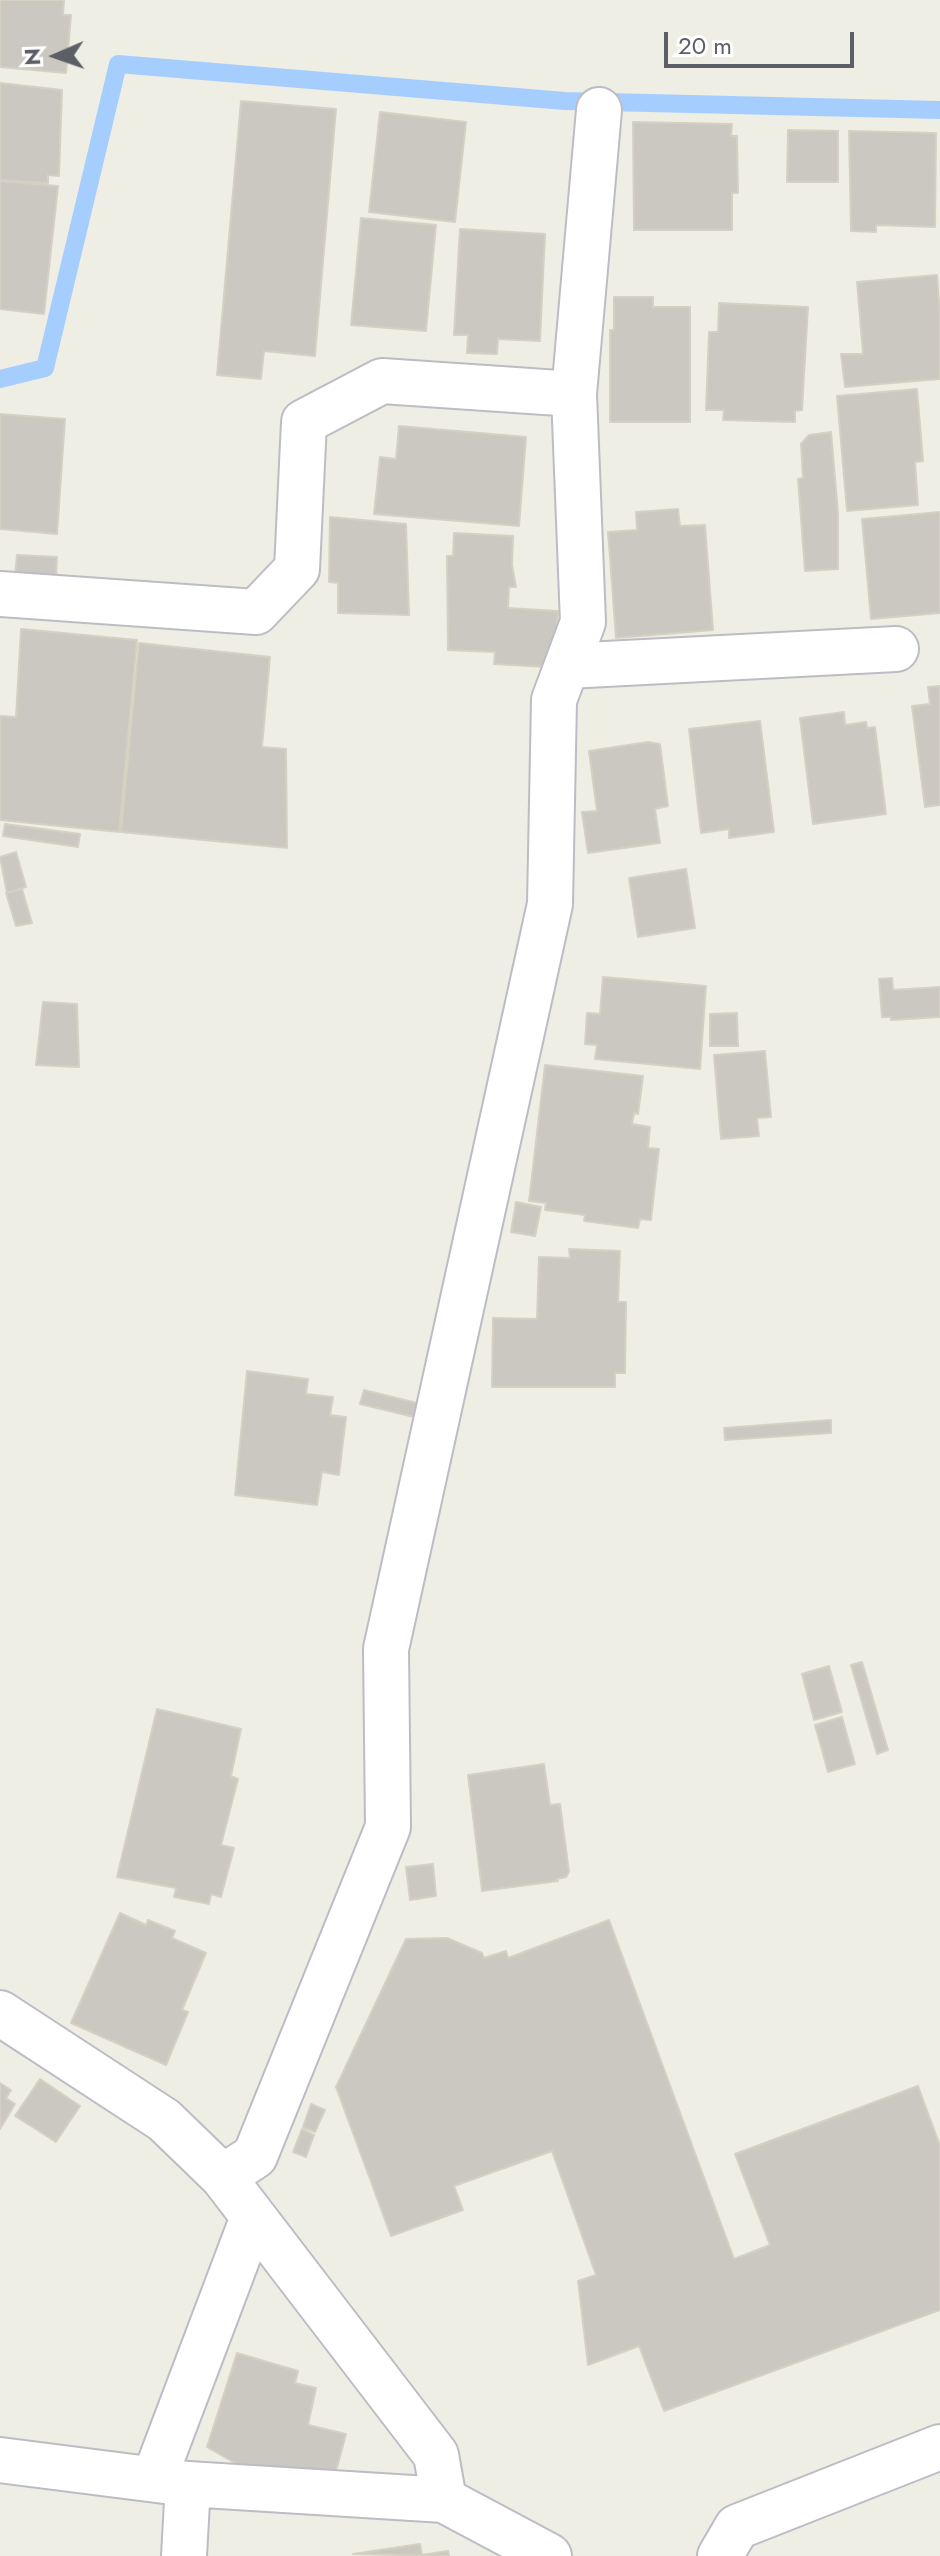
<!DOCTYPE html>
<style>
body{margin:0}
#map{position:relative;width:940px;height:2556px;overflow:hidden;background:#efeee4;font-family:Jost,sans-serif}
canvas{display:block}
.north{position:absolute;left:16px;top:16px;width:80px;height:80px;-webkit-text-stroke:6px #fff;paint-order:stroke;rotate:268deg;font-size:22px;font-weight:700;line-height:32px;text-align:center;color:#5c5f66}
.north::after{content:'';display:block;margin:auto;width:28px;height:36px;background:#5c5f66;clip-path:polygon(50% 0,100% 100%,50% 72%,0 100%)}
.scale{position:absolute;left:664px;top:32px;width:190px;height:36px;box-sizing:border-box;border:4px solid #5c5f66;border-top:0;padding-left:10px;font-size:24px;line-height:28px;white-space:nowrap;color:#5c5f66;-webkit-text-stroke:6px #fff;paint-order:stroke}
</style>
<div id="map">
<canvas width="940" height="2556"></canvas>
<div class="north">N</div>
<div class="scale">20 m</div>
</div>
<script>
const context = document.querySelector('canvas').getContext('2d');
context.lineJoin = 'round';
function strokePath(path, color, width, dash) { context.strokeStyle = color; context.lineWidth = width; context.lineCap = dash ? 'butt' : 'round'; context.setLineDash(dash || []); context.stroke(path); }
function paint(path, color) { context.fillStyle = color; context.fill(path, 'evenodd'); }
const stream = new Path2D(`
 M0,379L45,368L118,64L565,101L940,110`);
const building = new Path2D(`
 M0,0H64L63,15H71L66,73L0,67Z
 M0,83L62,90L59,176L48,175V183L0,180Z
 M241,101L336,109L315,356L264,351L261,379L217,375Z
 M380,112L466,122L455,222L369,212Z
 M633,122L732,124L731,136H737L738,193H732V230H634Z
 M788,130L838,131V182H787Z
 M849,131L936,133L935,227L876,225V232L851,231Z
 M0,181L58,186L44,314L0,309Z
 M361,218L436,225L426,331L351,325Z
 M460,229L545,234L540,341L498,339L497,354L467,353L468,335H454Z
 M937,275L940,314V379L845,387L841,354H863L857,282Z
 M614,297H653V307H690V422H610V330H614Z
 M719,303L808,307L802,410L795,411V422L723,420L724,410H706L709,332H718Z
 M917,389L923,461L915,462L918,505L847,511L837,396Z
 M0,414L65,419L57,534L0,529Z
 M399,426L526,437L519,526L374,514L380,457L396,459Z
 M831,432L838,513V569L805,571L798,479L803,478L801,444L809,435Z
 M678,509L680,526L705,525L713,630L616,638L608,532L637,530L636,512Z
 M940,512V613L871,619L862,519Z
 M330,517L406,524L409,615L338,613V583L329,582Z
 M454,533L513,536L512,565L516,587H509L508,608L558,611L556,657L547,656L546,667L494,664L495,652L448,650L447,556H453Z
 M17,555L57,557L56,577L15,574Z
 M21,629L137,640L119,832L0,820V716L16,717Z
 M139,643L270,657L262,747L286,749L287,848L121,832Z
 M940,686V805L925,807L912,706L930,704L928,687Z
 M844,712L845,725L866,722L867,728L875,727L886,814L813,824L800,718Z
 M760,721L774,832L729,838V829L701,833L689,729Z
 M648,742L660,744L668,806L655,809L660,843L588,853L582,812L597,811L589,751Z
 M5,824L80,834L78,847L3,836Z
 M16,852L26,887L7,893L0,857Z
 M686,869L695,928L638,937L629,878Z
 M22,889L32,923L16,926L6,893Z
 M603,977L706,986L700,1069L595,1059L597,1045L585,1044L587,1013L600,1014Z
 M892,978L893,990L940,987V1017L891,1020V1017H882L879,979Z
 M43,1002L77,1004L79,1067L36,1065Z
 M737,1013L738,1046H710V1014Z
 M765,1051L771,1117L757,1118L759,1136L721,1139L714,1055Z
 M545,1065L643,1076L638,1114L634,1113L632,1124L650,1127L648,1148L659,1149L651,1220L640,1219L638,1228L584,1221L585,1215L545,1210L546,1203L529,1201Z
 M516,1202L541,1207L535,1236L511,1232Z
 M569,1249L620,1251L618,1302H626L625,1373H615V1387H492L493,1318L537,1319L539,1257L570,1258Z
 M247,1371L308,1379L306,1394L333,1397L330,1415L346,1417L339,1475L322,1472L317,1505L235,1495Z
 M364,1390L421,1404L418,1418L360,1404Z
 M831,1420V1433L725,1440L724,1428Z
 M862,1662L888,1750L877,1754L851,1665Z
 M829,1666L842,1712L814,1720L802,1674Z
 M157,1709L241,1729L231,1776L238,1779L221,1845L234,1848L221,1897L211,1894L209,1904L174,1897L176,1888L117,1877Z
 M842,1717L855,1764L828,1772L815,1725Z
 M544,1764L550,1805L560,1804L569,1872L566,1877L557,1879L558,1881L482,1891L468,1775Z
 M433,1864L436,1896L410,1900L406,1867Z
 M120,1913L146,1925L148,1920L175,1931L172,1938L206,1953L182,2010L188,2012L166,2065L71,2023Z
 M609,1920L734,2259L770,2245L735,2154L918,2086L940,2146V2310L664,2411L639,2346L588,2365L578,2281L596,2275L552,2151L454,2186L463,2210L391,2236L336,2087L406,1939L447,1938L482,1953L484,1958L506,1951L508,1958Z
 M40,2079L80,2106L56,2142L15,2116Z
 M0,2083L11,2090L6,2098L15,2104L0,2129Z
 M311,2104L325,2110L315,2132L303,2127Z
 M302,2129L314,2135L306,2157L293,2152Z
 M237,2353L298,2371L295,2383L316,2388L308,2425L346,2434L334,2479L247,2470L207,2447Z
 M420,2544L422,2555L448,2551L449,2556L353,2554Z`);
const minor = new Path2D(`
 M0,594L256,612L297,569L304,422L382,381L574,394
 M567,666L896,649
 M0,2013L164,2120L223,2177L436,2455L444,2500
 M223,2177L255,2156L388,1827L386,1649L550,904L554,700L583,622L574,394L599,110
 M0,2460L188,2484L444,2500L549,2556
 M154,2479L253,2217
 M184,2556L188,2484
 M720,2556L737,2527L940,2447`);
strokePath(stream, '#a5ceff', 18);
paint(building, '#cac8c1');
strokePath(building, '#d5d1c2', 2);
strokePath(minor, '#bcbdc4', 48);
strokePath(minor, '#fff', 44);
</script>
